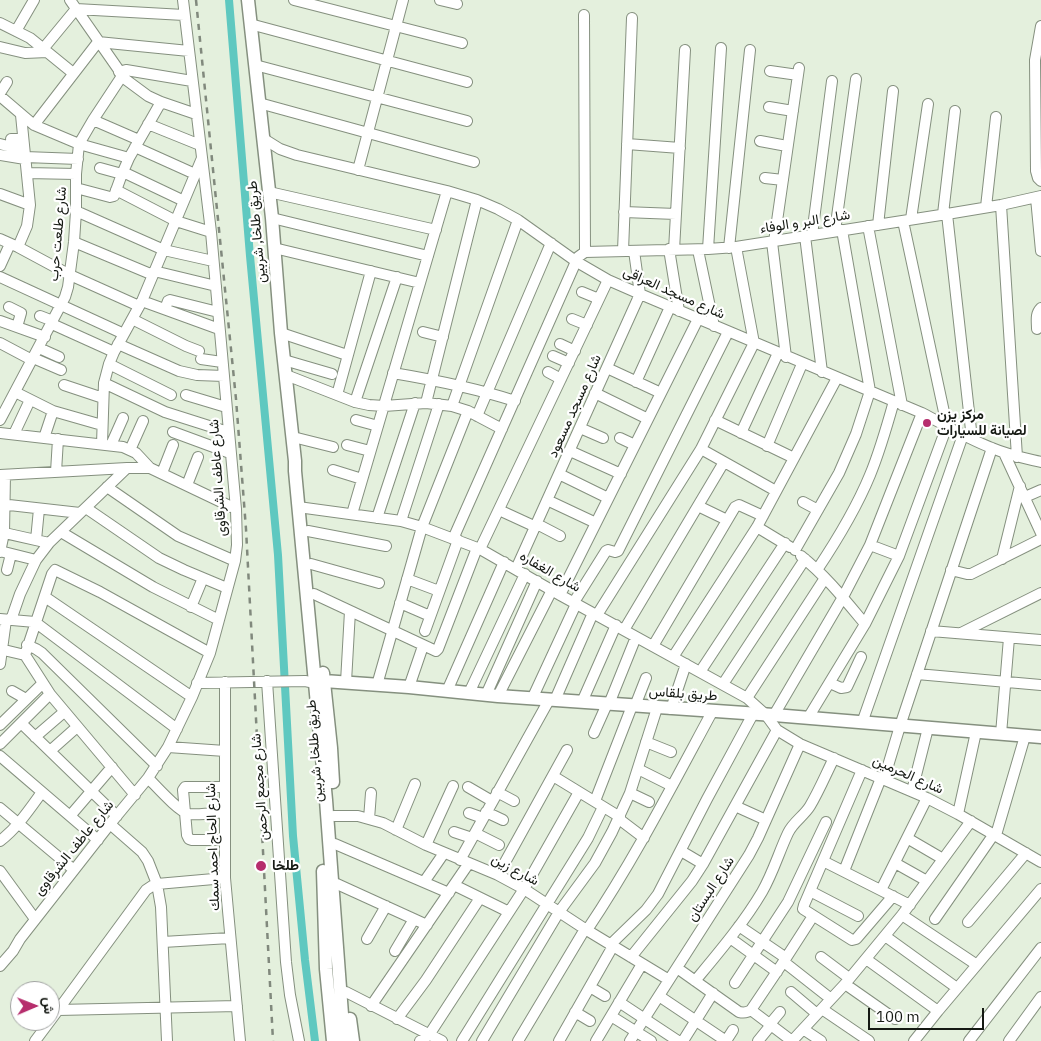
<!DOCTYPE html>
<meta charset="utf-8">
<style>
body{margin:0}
#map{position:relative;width:1041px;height:1041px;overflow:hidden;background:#e4f0dd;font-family:"IBM Plex Sans",Vazirmatn,sans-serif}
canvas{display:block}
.north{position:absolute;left:10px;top:981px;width:50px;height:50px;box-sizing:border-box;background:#fff;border:1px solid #a1a3a1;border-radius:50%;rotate:89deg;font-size:14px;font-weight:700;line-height:20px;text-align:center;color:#151913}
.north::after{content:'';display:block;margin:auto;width:18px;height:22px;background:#b62e6d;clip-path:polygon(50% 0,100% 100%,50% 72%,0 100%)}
.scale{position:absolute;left:868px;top:1008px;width:116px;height:22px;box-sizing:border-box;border:2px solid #151913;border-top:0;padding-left:6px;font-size:15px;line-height:18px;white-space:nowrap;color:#151913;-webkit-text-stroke:4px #fff;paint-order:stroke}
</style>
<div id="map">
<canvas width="1041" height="1041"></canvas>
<div class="north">ش</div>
<div class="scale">100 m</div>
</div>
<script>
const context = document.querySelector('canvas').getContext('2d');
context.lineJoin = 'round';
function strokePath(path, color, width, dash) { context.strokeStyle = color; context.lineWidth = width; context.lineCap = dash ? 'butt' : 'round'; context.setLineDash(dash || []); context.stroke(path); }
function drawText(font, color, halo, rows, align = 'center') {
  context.font = font + ' "IBM Plex Sans",Vazirmatn,sans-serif'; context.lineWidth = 4.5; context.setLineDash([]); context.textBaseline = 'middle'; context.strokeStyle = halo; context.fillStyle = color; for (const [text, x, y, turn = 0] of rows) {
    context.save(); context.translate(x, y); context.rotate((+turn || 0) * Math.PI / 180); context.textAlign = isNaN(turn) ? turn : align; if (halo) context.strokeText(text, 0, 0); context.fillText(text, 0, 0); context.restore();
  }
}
const canal = new Path2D(`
 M229,0L250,256L278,555L293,836L305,960L315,1041`);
const minor = new Path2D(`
 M70,0L125,79L148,96L161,102L196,114
 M294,0L462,43
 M440,0L457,4
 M584,15L585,252
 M0,23L30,38L73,73
 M250,24L467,82
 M1041,26L1035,60L1036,171L1038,178L1041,181
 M16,31L34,0
 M0,47L25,53L47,52
 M43,49L76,9L184,15
 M255,65L467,121
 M770,71L798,75
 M119,72L126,70L192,81
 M0,93L7,82
 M0,96L34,125L79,144L129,158
 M259,103L474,162
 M769,107L793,111
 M93,120L139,140
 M148,124L200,145
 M34,125L98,42L189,51
 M11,139H23
 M264,139L280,149L297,155L447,191L477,200L498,209L518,220L577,262L608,280L640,294L922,413C945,425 968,439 992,448C1008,455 1024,458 1041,462
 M760,141L787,146
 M0,144L24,150
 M627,144L680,148
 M135,147L195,174
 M0,155L25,159
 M25,157L78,159
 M100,168L122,174
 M358,170L403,0
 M123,172L184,201
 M27,173L76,174
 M765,178L783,180
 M76,188L110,197L114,196L122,174L129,158L161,102
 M116,190L176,221L211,232
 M269,192L436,230
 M0,194L30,205
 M1036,198L1041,251
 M1001,205L1017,457
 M986,207L996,117
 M76,211L164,250L213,261
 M624,212L676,214
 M943,214L955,111
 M947,214L972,439
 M272,218L428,256
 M911,219L928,104
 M878,225L893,91
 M868,226L902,405
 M835,231L856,79
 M812,235L832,81
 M805,236L822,372
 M0,239L18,247L70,275L139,306
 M74,242L153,275
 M772,242L786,357
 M774,242L799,68
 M18,247L27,226L30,205L21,115
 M274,248L420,283
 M729,248L750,50
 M669,249L679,311
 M708,249L721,48
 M674,250L685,50
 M698,250L714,326
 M623,251L632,18
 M0,266L10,244
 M154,271L216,286
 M0,277L124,334
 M582,292L599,299
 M142,301L219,329
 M9,307L21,313L17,327
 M165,309L168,301L170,300L218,312
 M40,316L53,321
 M132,319L186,346L199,351
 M572,319L587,325
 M0,321L45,337
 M52,324L114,352
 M1037,329C1037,321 1035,314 1041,308
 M423,332L443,337
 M281,333L347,355
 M0,343L32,360
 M118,344L179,371L197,375L224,376
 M560,344L575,351
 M39,348L59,357
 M553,356L569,363
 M33,358L61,370
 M201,359L222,362
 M284,360L332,374
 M109,364L171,395
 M607,368L661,393
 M548,372L561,379
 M393,373C435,380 475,388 515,401
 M286,375L355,402L369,405L384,406L426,403L452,406L468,411L502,429
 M636,382L670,307
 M104,383L165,412L228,432
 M64,385L103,398
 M15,392L53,411L102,425
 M595,393L648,419
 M186,395L226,407
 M337,395L371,271
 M355,402L397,277
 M426,403L477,200
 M452,406L518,220
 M477,416L551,243
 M0,420L65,297L68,287L74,242L76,211V174L79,144L93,120L122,76
 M356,420L378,426
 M715,420L794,458
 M580,428L603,438
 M173,432L230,453
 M0,433L123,447L136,453L150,468
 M741,433L778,353
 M14,434L30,400
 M293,437L333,447
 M44,438L53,411
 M620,438L635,445
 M102,444L104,383L109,364L114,352L142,301L202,158
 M111,445L123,418
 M347,445L370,451
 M767,446L802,364
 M701,449L776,491
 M130,450L143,421
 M570,451L621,474
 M1004,453L1041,533
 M333,470L362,479
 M56,472L58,439
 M162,473L173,445
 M559,474L608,498
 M0,475L127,468H150L236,509
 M187,485L198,457
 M107,487L178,536L235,561
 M1025,497L1041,490
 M547,500L596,523
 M803,502L818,510
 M0,504L80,513
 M698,506L727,520
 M298,507L401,521L422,527L480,549L560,595L747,698L766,715L777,730L800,744L927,798L958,814L1041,862
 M86,508L159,558L184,570L227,588
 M499,510L536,527
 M352,514L447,191
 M377,518L415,403
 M401,521L439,404
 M537,524L560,536
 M757,527L790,547
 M308,531L386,546
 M0,532L49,543
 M61,532L153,587L219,620
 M453,539L578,257L585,252L708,249L736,247L947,214L1001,205L1041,196
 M36,540L39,509
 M870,545L899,556
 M480,549L608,280
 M795,550L839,473L856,434L870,391L842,230
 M0,551L36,560
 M0,552L4,533L5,475
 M801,556C826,576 845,600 865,624
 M1002,559L1020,486
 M311,564L379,583
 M516,569L640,294L634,251
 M7,570L11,554
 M817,570C837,540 856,509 870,475C880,451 887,426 894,401
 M951,570L967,574H971L1041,539
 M407,579L439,591
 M314,594L436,651L438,649L477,548
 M560,595L698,319
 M45,597L192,697
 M574,602L606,551L608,550L615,552L618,551L728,332
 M400,603L430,616
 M191,607L203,578
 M597,615L701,449L754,343L736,247
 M0,619L35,622L177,729
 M11,620L20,594L36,560L49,543L127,468
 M624,630L724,462
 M425,631L458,540
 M931,631L1041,640
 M961,633L1041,593
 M27,645L36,649L42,653L157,766
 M653,646L735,507L739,505L763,516
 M0,649L25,655L50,694L135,795
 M25,655L52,574L55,570L100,592L210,653
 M673,657L757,527L837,378
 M0,664L6,620
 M700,672L785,543
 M917,674L1041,685
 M267,681L286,962L290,995L299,1041
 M225,682V878L240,1041
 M346,682L350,611
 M197,683L305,681L315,683
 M830,683L841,688L847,687L861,657
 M723,684L805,559
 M377,685L422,527L468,411
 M409,687L423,646
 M12,691L26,699
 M447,691L504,562
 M469,693L525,574
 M486,695L537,581
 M498,696L552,590
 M747,698L825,578
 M532,699L576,604
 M555,700L593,613
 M582,702L616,625
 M609,704L636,637
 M635,706L646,678
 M671,709L686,664
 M774,715L843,597L870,545L922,413
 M808,718L865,624L899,556L947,426L903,221
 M21,723L117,816
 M862,723L963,435
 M0,725L42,684
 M594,733L607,704
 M1001,734L1009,638
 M35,737L64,712
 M646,742L671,752
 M0,744L50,694
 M168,747L225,751
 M50,751L77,727
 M0,756L98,840
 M638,769L672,786
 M862,770L804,905L803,909L852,940L856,939L857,938L893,896
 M553,776L620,817
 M148,778C157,787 179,812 189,814C200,815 214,813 225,812
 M884,779L900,726L992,448
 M225,787H185L183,790L187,835L189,839L192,840H225
 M468,787L492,801
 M912,791L928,728
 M497,792L514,801
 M630,793L649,802
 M595,801L632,706
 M735,806L766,820
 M0,808L74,870
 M486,812L503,820
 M469,813L483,818
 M958,814L976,732
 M70,816L112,767
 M334,816H358L383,823L426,845L498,875L524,889L585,929L669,980
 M369,819L371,793
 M619,819L644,838
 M110,824L142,852L148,861L157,884L161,907L167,1041
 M396,830L415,784
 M454,832L472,838
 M475,833L499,845
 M996,835L1025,736
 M907,838L943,859
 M0,841C17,828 29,810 42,792
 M335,844L449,893
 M426,845L453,786
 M681,851L703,864
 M460,860L549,700
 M823,861L910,905
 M895,863L927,881
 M0,871L35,919
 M844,871L881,778
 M498,875L567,750
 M424,882L444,853
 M337,884L427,925
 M454,885L509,912
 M881,890L927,798
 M810,891L858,916
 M902,915L977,965
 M935,919L994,834
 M968,922L1026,853
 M739,926L786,958
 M587,930C634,860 672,786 712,712
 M885,936L957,988
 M730,938L777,972
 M367,939L386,906
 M163,942L230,938
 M610,945L646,910L658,894L707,799L753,714
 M395,951L414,919
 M631,957L692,881L703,864L777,730
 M821,957L849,978
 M866,959L938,1011
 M784,962L831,999
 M0,966L13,951L20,939L110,824L148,778L168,747L192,697L210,653L235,561L237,545L236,509L211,232L183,0
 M677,968L739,1012C744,1013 747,1013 751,1010
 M695,981C719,952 743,924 762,892C773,873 779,852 788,833C793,822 804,816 810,806C819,791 826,774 834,758
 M735,983L788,902L826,822
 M845,984L895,1019
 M590,987L605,996
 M346,992L442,1041
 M791,992L817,1014
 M659,996L726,1041
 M619,1002L678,1041
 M371,1006L469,863
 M822,1009L869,1041
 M58,1010L237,1006
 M751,1010L786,958L813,916
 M751,1010L792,1041
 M575,1012L590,1021
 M611,1016L651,1041
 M397,1019L426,980L480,898
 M50,1021L146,890L152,886L157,884L225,878
 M770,1024L780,1012
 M803,1029L821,1041
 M35,1041L50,1021
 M420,1041L429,1035L524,889L579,792
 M462,1041L588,838L603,807
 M482,1041L559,912L595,863L612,832L630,793L657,708
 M518,1041L585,929
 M559,1041L613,946
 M596,1041L642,964
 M630,1041L749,855L758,838L800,744
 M683,1041L713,993
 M726,1041L733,1030
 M758,1041L771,1025
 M792,1041L845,984L902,915L971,821
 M914,1041L938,1011L1041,889
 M969,1041L1041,948
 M1009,1041L1041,997`);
const major = new Path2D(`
 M248,0L272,218L281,333L295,461V471L326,800L344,1041
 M323,673L331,748L333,782
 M324,681L409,687L498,696L774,715L1041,737
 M323,871L326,969L333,1041
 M350,1019L353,1041`);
const rail = new Path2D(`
 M196,0L236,399L246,529L273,1041`);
const markers = [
 [927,423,5,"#b62e6d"],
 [261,866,6,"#b62e6d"]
];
const streetNames = [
 ["شارع البر و الوفاء",805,222,-9],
 ["طريق طلخا, شربين",257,232,-95],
 ["شارع طلعت حرب",58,234,-85],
 ["شارع مسجد العراقى",674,293,24],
 ["شارع مسجد مسعود",575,406,-66],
 ["شارع عاطف الشرقاوى",218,478,-94],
 ["شارع الغفاره",550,572,30],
 ["طريق بلقاس",683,694,4],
 ["طريق طلخا, شربين",315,751,-94],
 ["شارع الحرمين",908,775,24],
 ["شارع مجمع الرحمن",260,787,-94],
 ["شارع الحاج احمد سمك",213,847,-92],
 ["شارع عاطف الشرقاوى",74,848,-51],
 ["شارع زين",515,870,28],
 ["شارع البستان",711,889,-57]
];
const poiNames = [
 ["مركز يزن",937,415],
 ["لصيانة للسيارات",937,431],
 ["طلخا",272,866]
];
strokePath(canal, '#5fc8c0', 8);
strokePath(minor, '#85907f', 12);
strokePath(major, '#85907f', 15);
strokePath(minor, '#fff', 10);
strokePath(major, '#fff', 12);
strokePath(rail, '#81897d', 2.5, [6, 6]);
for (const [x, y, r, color] of markers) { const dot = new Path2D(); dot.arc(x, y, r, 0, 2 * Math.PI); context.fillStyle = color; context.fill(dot); strokePath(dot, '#fff', 2); }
drawText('14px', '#151913', '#fff', streetNames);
drawText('bold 14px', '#151913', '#fff', poiNames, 'left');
</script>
